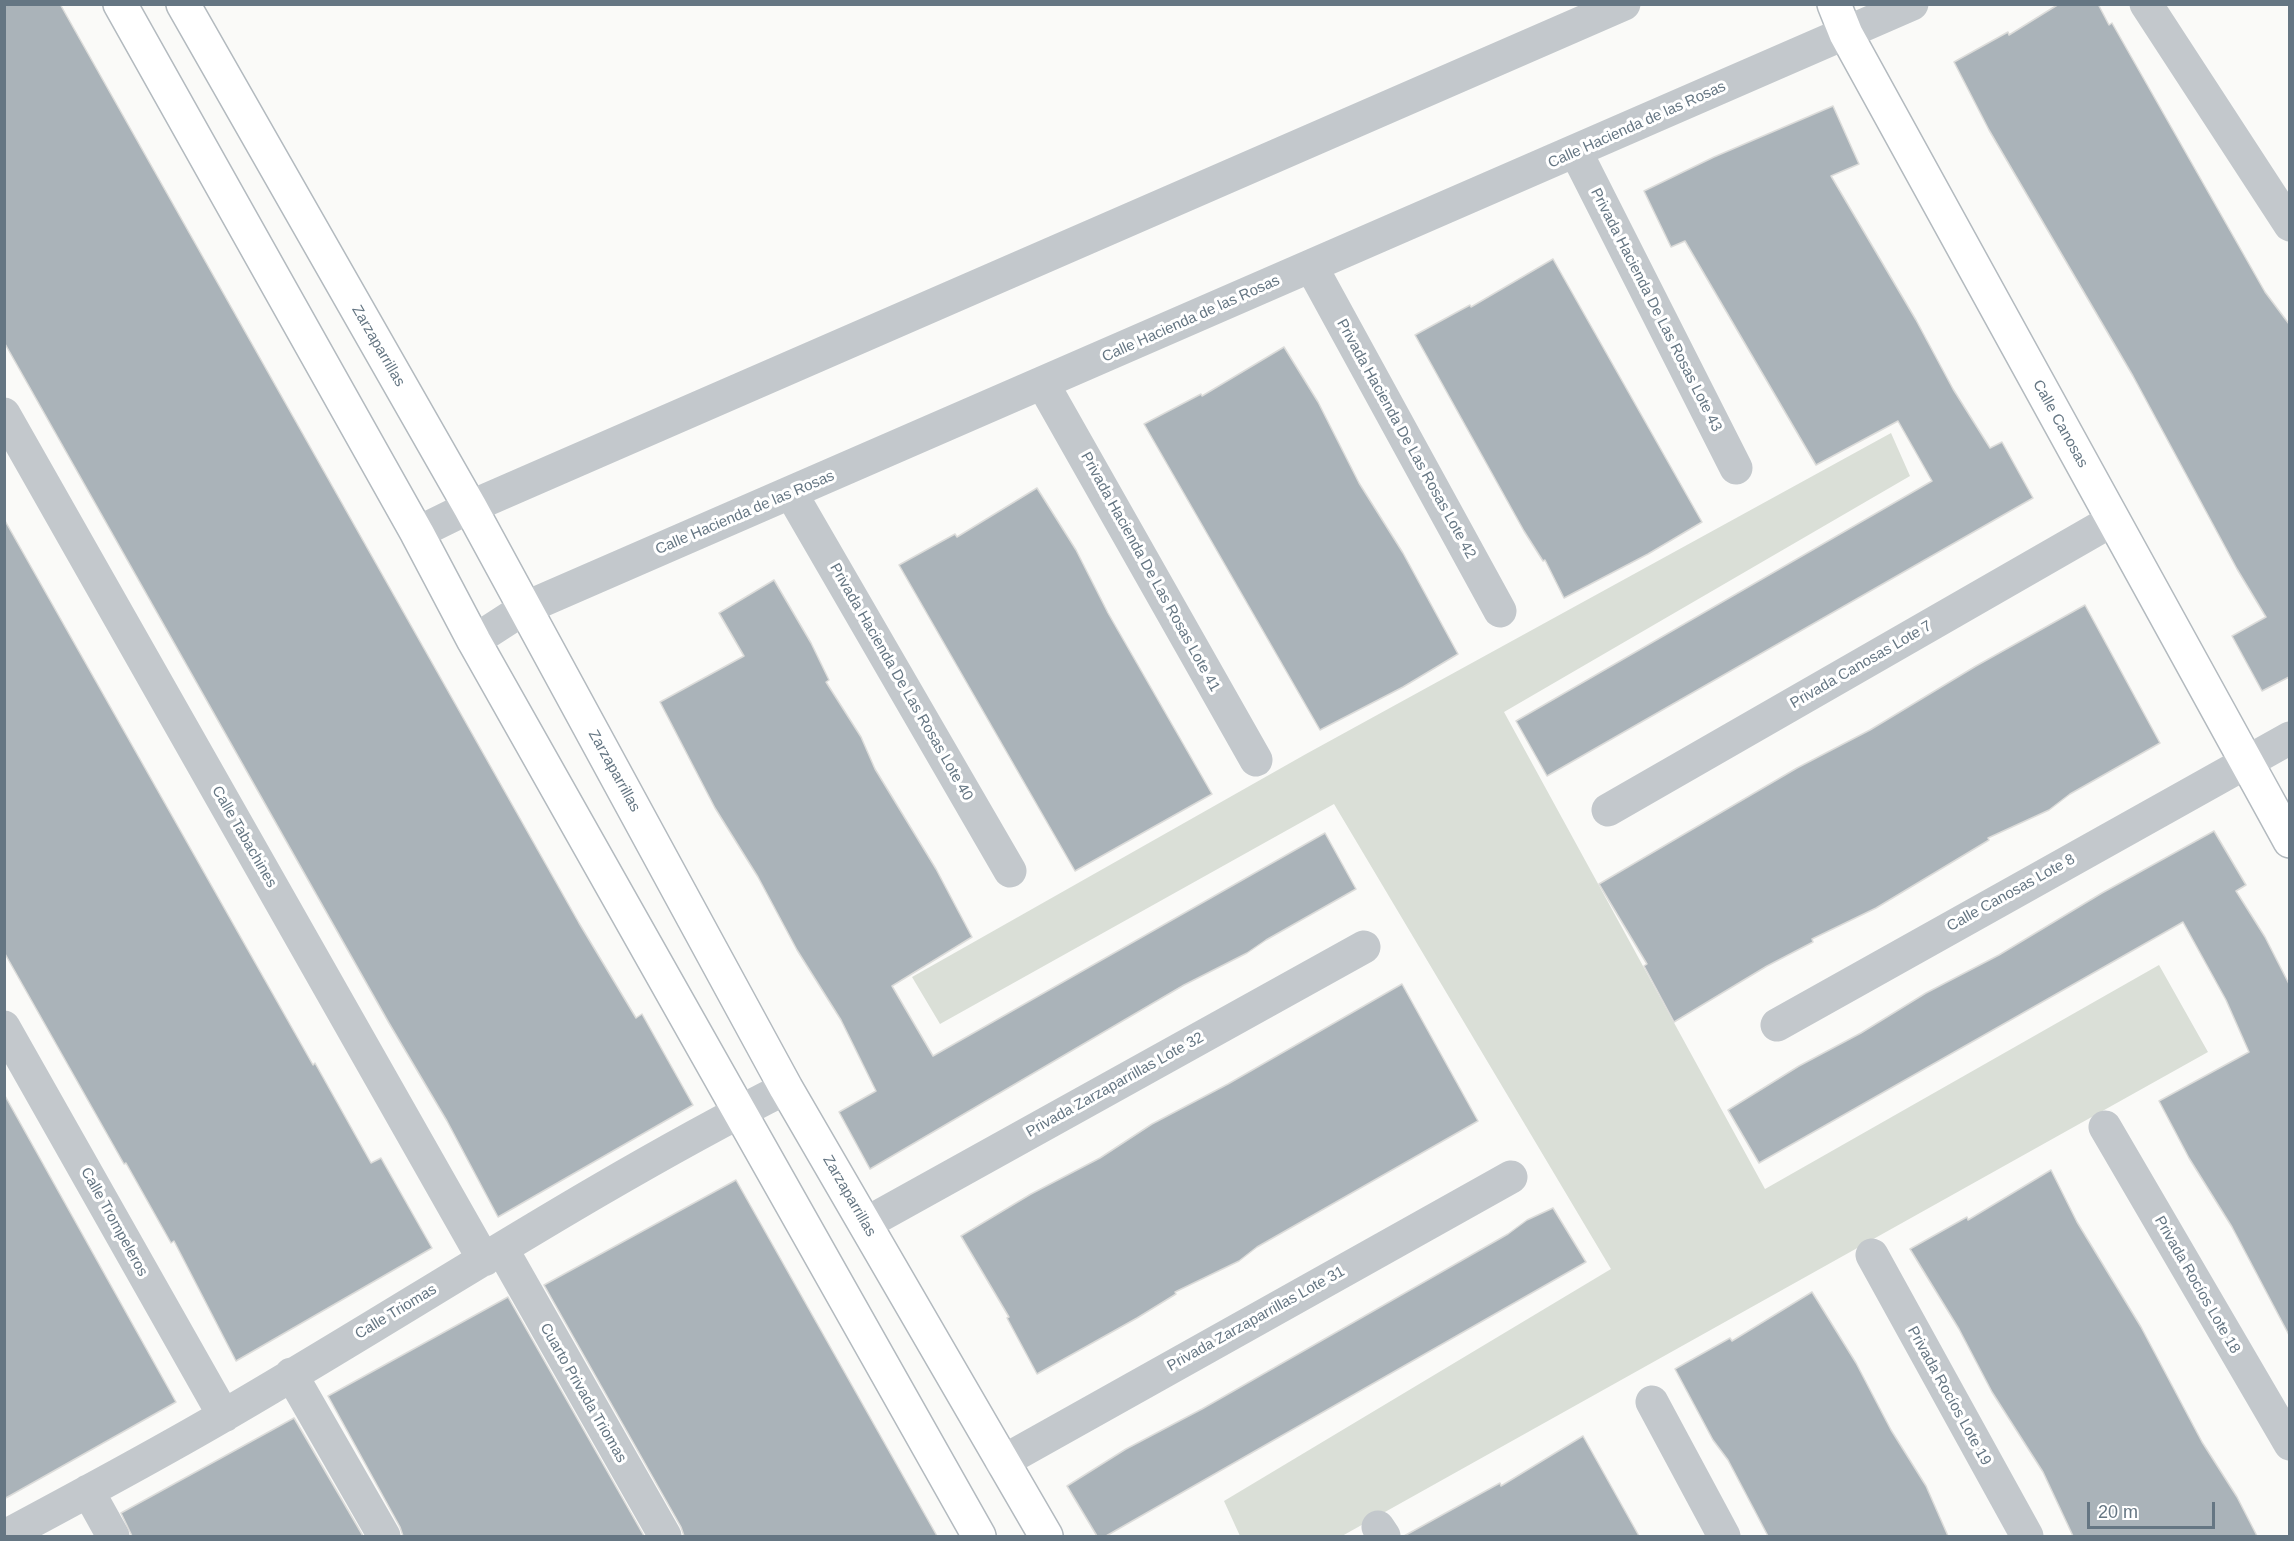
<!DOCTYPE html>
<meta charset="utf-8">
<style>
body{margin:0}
#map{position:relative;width:2294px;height:1541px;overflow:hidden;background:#fafaf8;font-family:Helvetica,sans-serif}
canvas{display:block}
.frame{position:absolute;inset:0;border:6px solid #657683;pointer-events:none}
.scale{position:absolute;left:2087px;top:1502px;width:128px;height:27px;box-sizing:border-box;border:3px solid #657683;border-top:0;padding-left:8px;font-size:18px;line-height:21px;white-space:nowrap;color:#657683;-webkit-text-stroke:4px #fff;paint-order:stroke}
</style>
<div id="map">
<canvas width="2294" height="1541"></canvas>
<div class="frame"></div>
<div class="scale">20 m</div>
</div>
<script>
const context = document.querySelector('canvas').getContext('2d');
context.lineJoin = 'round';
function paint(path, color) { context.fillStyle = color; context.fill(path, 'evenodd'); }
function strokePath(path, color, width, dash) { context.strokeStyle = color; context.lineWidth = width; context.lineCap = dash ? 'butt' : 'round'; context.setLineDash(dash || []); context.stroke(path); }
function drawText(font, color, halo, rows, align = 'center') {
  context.font = font + ' Helvetica,sans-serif'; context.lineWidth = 6; context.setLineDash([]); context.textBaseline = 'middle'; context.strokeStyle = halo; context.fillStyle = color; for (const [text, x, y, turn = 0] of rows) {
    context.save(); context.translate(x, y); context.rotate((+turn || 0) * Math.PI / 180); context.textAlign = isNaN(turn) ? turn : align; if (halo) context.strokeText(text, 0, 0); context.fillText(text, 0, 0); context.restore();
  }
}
const green = new Path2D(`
 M1891,433L1910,476L1504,712L1765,1189L2159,965L2208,1052L1342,1536H1240L1224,1501L1611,1269L1334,804L940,1024L912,977L1306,754Z`);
const building = new Path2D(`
 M4,4H60L579,923L636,1018L642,1014L693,1105L498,1217L447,1121L389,1023L4,342Z
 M2059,4H2098L2109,25L2112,23L2265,292L2289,324V677L2262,691L2232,636L2266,617L2237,569L2133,376L1989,130L1954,62L2008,32L2009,35Z
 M1833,106L1859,164L1831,176L1916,320L1953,389L1990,448L2002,442L2033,498L1547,776L1516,721L1932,481L1898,421L1816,465L1685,241L1671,247L1644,191L1714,157Z
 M1553,259L1702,522L1648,554L1564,598L1545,560L1543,561L1524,531L1415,335L1470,305L1471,307Z
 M1284,347L1318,402L1359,483L1403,553L1458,654L1403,687L1320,730L1144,424L1201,394L1202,396Z
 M1037,488L1076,550L1108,613L1212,794L1075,871L899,565L955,534L957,537Z
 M4,519L313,1065L315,1063L371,1163L381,1158L432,1248L236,1361L174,1241L171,1243L126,1163L124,1164L4,952Z
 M774,580L811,643L829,680L826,682L861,737L875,769L936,869L972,937L892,986L933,1056L1325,833L1356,889L1266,940L1247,953L1184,985L870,1169L839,1112L876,1091L841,1020L797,950L758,877L715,808L660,702L744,656L719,613Z
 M2085,605L2160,743L2070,794L2049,810L1988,838L1989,840L1876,908L1812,939L1813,942L1767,966L1674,1022L1644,966L1647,964L1599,884L1797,768L1870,730L1976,666Z
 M2214,831L2246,885L2236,891L2265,937L2289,984V1335L2232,1227L2189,1158L2159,1101L2249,1052L2226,1000L2183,922L1759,1163L1728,1110L1799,1066L1861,1033L1926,993L1999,955L2102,893Z
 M1402,984L1478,1121L1257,1247L1239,1261L1175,1292L1176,1294L1137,1318L1037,1374L1007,1318L1009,1317L961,1236L1031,1194L1100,1158L1152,1124L1228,1084Z
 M4,1094L176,1402L4,1499Z
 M2051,1170L2077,1222L2141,1327L2202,1442L2237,1497L2257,1536H2073L2043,1472L1992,1392L1959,1329L1910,1249L1967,1217L1968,1220Z
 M736,1180L889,1451L937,1536H684L681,1527L544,1285Z
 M1553,1208L1586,1262L1106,1536H1097L1067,1486L1126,1449L1202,1409L1508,1234L1527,1220Z
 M1812,1292L1856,1363L1891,1430L1926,1486L1948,1536H1768L1728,1460L1713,1440L1675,1369L1730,1338L1732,1341Z
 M508,1297L644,1536H403L400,1527L328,1396Z
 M294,1418L363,1536H132L121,1513Z
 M1583,1436L1639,1536H1404L1500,1483L1501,1486Z`);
const street = new Path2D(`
 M2146,4L2290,225
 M1576,152L1736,468
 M1311,266L1500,611
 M1043,384L1256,760
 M4,414L484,1260
 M791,493L1010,871
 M417,533L470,507L1624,4
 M474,641L525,608L1912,4
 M1608,810L2113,520
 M1777,1025L2290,738
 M4,1027L224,1416
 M2105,1127L2290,1444
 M865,1224L1364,947
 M502,1249L665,1536
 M1872,1255L2027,1536
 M291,1374L384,1536
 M1652,1402L1724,1536
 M1002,1462L1511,1177
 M88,1491L113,1536
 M1378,1527L1384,1536
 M5,1536C78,1497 151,1458 223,1416C411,1307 592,1186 786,1088`);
const secondary = new Path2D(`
 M120,4L417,533L474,641L979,1536
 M183,4L470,507L786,1088L1046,1536
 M1834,4L1846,34L2290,841`);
const streetNames = [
 ["Calle Hacienda de las Rosas",1637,125,-24],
 ["Privada Hacienda De Las Rosas Lote 43",1656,310,63],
 ["Calle Hacienda de las Rosas",1191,319,-24],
 ["Zarzaparrillas",378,346,60],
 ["Calle Canosas",2060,424,61],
 ["Privada Hacienda De Las Rosas Lote 42",1406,439,61],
 ["Calle Hacienda de las Rosas",745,513,-23],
 ["Privada Hacienda De Las Rosas Lote 41",1150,572,61],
 ["Privada Canosas Lote 7",1861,665,-30],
 ["Privada Hacienda De Las Rosas Lote 40",901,682,60],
 ["Zarzaparrillas",614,771,61],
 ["Calle Tabachines",244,837,60],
 ["Calle Canosas Lote 8",2011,893,-29],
 ["Privada Zarzaparrillas Lote 32",1115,1085,-29],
 ["Zarzaparrillas",849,1196,60],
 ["Calle Trompeleros",114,1222,61],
 ["Privada Rocíos Lote 18",2197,1285,60],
 ["Calle Triomas",396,1312,-31],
 ["Privada Zarzaparrillas Lote 31",1256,1319,-29],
 ["Cuarto Privada Triomas",583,1393,60],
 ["Privada Rocíos Lote 19",1949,1396,61]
];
paint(green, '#dadfd7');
paint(building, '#aab3b9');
strokePath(building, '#dcdcda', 1.5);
strokePath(secondary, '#b3babf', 36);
strokePath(street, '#c3c8cc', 33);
strokePath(secondary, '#fff', 33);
drawText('15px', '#657683', '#fff', streetNames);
</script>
